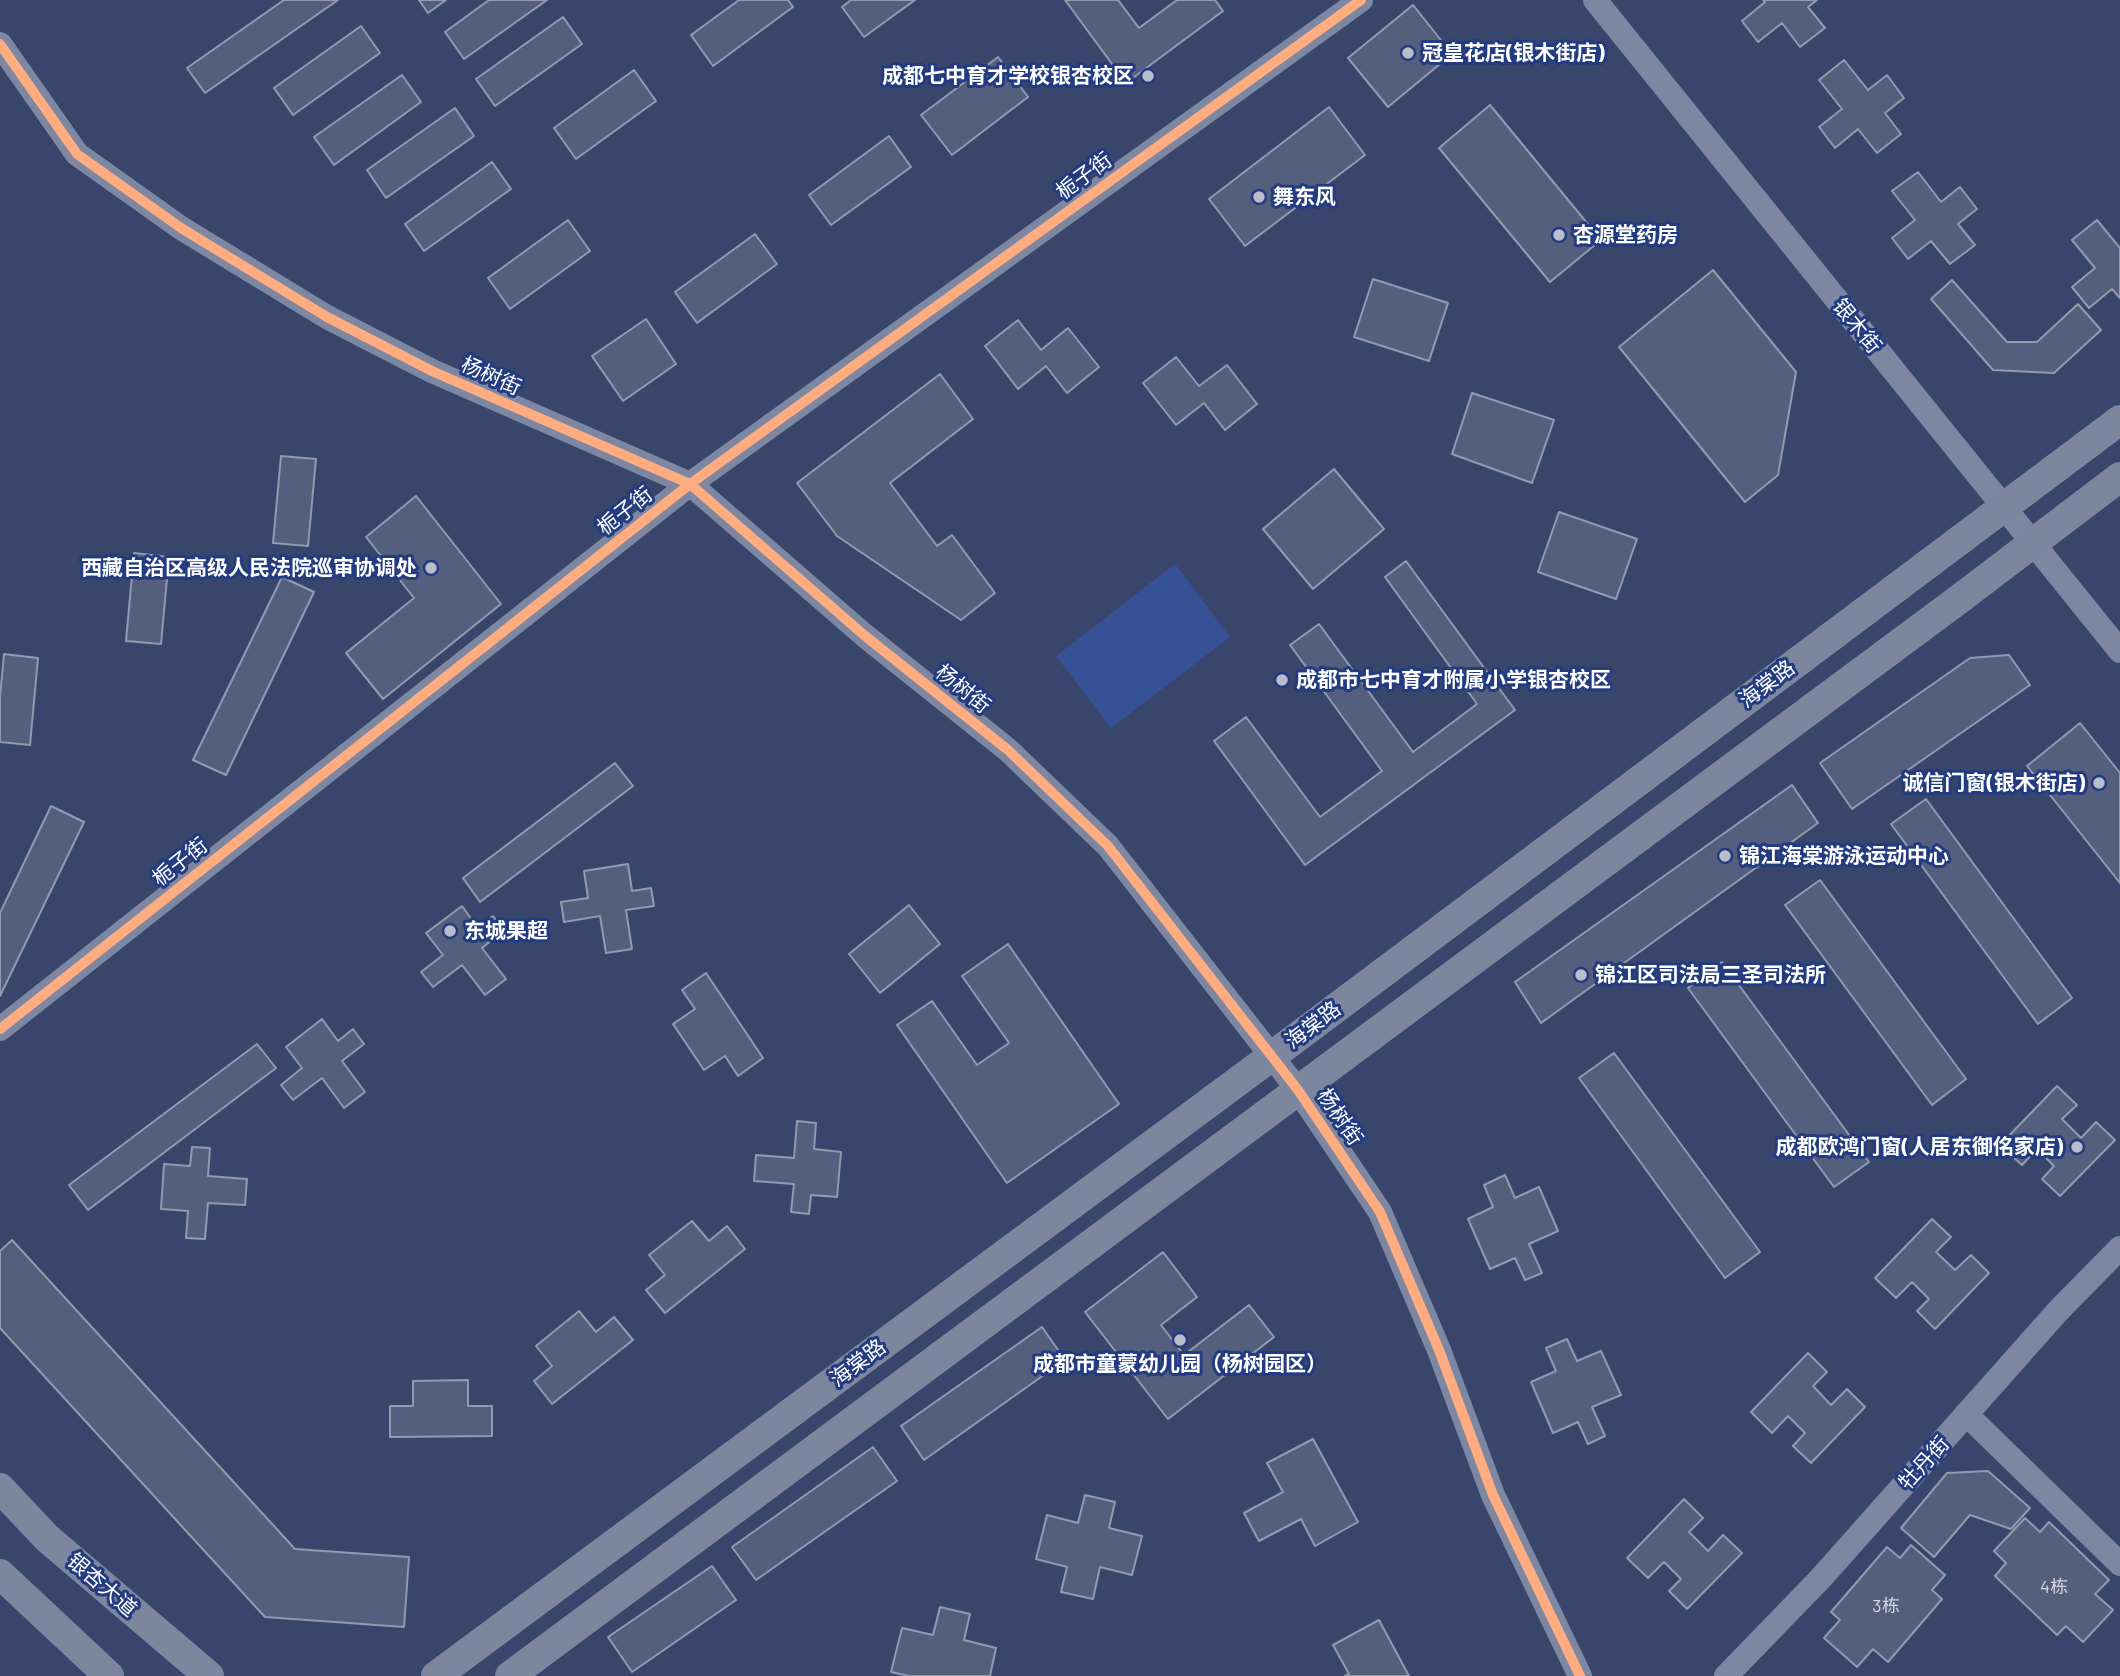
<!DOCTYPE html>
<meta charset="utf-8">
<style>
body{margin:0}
canvas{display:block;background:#39466b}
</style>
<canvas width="2120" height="1676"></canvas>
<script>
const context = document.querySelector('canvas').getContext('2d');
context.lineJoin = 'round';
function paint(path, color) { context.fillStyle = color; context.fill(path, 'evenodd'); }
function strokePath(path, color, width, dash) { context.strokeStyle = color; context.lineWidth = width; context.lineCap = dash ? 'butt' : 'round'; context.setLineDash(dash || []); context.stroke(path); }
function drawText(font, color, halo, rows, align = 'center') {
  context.font = font + ' Barlow,"Noto Sans SC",sans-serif'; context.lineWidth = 6; context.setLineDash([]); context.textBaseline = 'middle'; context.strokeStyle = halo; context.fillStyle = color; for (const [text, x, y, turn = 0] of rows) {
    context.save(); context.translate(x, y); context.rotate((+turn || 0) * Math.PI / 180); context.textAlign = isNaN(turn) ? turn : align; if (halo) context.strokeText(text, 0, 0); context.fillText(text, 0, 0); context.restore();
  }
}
const green = new Path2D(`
 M1175,564L1230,637L1111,728L1056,656Z`);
const building = new Path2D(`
 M284,0H338L205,93L187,68Z
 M419,0H446L428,13Z
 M489,0H547L464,59L445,32Z
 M739,0H788L793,7L713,66L691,35Z
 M851,0H915L864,37L842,7Z
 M1065,0H1118L1139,28L1177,0H1215L1223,11L1126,83Z
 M1763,0H1817L1808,7L1825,28L1800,47L1782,23L1758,42L1742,21L1765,2Z
 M1413,5L1452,54L1388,107L1348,58Z
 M563,17L582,44L495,106L476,79Z
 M361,26L380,53L293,115L274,88Z
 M998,57L1028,97L952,155L921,115Z
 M1844,60L1868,90L1887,75L1904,98L1885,113L1901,134L1877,153L1858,129L1835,148L1819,127L1842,109L1819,80Z
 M634,70L656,101L576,159L554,128Z
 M402,75L421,102L334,165L314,137Z
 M1490,105L1601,240L1550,282L1439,148Z
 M1329,107L1365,155L1245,246L1209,199Z
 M455,108L474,136L386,198L367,170Z
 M889,136L911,167L831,225L809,195Z
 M492,162L511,189L424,251L405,224Z
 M1918,172L1941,202L1960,187L1977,209L1958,224L1975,245L1950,264L1931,241L1908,259L1892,238L1915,220L1892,191Z
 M568,220L590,251L510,309L488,278Z
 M2097,220L2120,248V298L2112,289L2089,308L2072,287L2095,268L2072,240Z
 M755,234L777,264L697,323L675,292Z
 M1713,270L1796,372L1778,475L1745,502L1619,347Z
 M1373,279L1448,303L1429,361L1354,337Z
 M1952,280L2007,342H2037L2078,304L2101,330L2054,373L1993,370L1931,299Z
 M646,319L676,364L623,401L592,356Z
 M1018,320L1041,350L1068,328L1099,367L1067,393L1046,366L1018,389L985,346Z
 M1176,357L1199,386L1227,365L1257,404L1225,430L1204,403L1176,425L1143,383Z
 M940,374L973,419L890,483L937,546L952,535L995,593L961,620L837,536L797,483Z
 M1472,393L1554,420L1532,483L1452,454Z
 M281,456L316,459L308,546L273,543Z
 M1334,469L1384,529L1313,589L1263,529Z
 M416,496L501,604L383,699L346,653L414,598L366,537Z
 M1559,512L1637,539L1616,599L1538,572Z
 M134,553L169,557L161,644L126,641Z
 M1406,561L1515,710L1305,865L1214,741L1246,717L1320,817L1382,771L1290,645L1319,624L1413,752L1477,704L1385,577Z
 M282,577L314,592L226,775L193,760Z
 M4,654L38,658L30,745L0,742V697Z
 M2009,655L2030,685L1852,809L1820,763L1970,658Z
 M2080,723L2120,773V883L2027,766Z
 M615,763L633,786L480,902L463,878Z
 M1792,785L1818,823L1541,1023L1515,982Z
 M1926,799L2072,998L2038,1024L1891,824Z
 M51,806L84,822L0,996V913Z
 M628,864L632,891L651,888L654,906L626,910L632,949L606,953L600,916L564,922L561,902L588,898L584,871Z
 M1820,880L1966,1079L1932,1105L1785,905Z
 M909,905L940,944L880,993L849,954Z
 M462,906L478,928L493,916L504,930L482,948L506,979L485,995L462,965L433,987L421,972L443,955L426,933Z
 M1008,944L1119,1104L1007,1183L897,1025L932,1001L977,1065L1009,1043L962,976Z
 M1722,962L1869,1162L1834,1187L1688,988Z
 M706,973L763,1058L738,1076L725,1056L704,1070L673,1024L695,1009L682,990Z
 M322,1019L338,1041L353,1029L364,1044L342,1061L365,1092L344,1108L322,1078L293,1100L281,1085L302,1068L286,1047Z
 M257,1044L276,1068L88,1210L69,1185Z
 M1614,1053L1760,1252L1725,1278L1579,1078Z
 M2057,1086L2077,1105L2062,1119L2081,1138L2096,1122L2115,1140L2060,1196L2042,1179L2054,1166L2037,1149L2022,1165L2000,1145Z
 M797,1121L816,1123L814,1149L841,1152L837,1197L811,1195L809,1214L791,1212L794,1184L754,1181L756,1155L794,1158Z
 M192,1147L210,1148L208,1176L247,1179L245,1205L208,1203L205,1239L186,1238L188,1211L161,1209L164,1164L190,1166Z
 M1505,1175L1515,1198L1539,1187L1558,1231L1529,1244L1542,1273L1525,1280L1515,1258L1490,1269L1468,1219L1493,1207L1484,1185Z
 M1932,1219L1951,1237L1936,1252L1955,1270L1971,1255L1989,1273L1935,1329L1917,1311L1929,1299L1912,1282L1896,1298L1875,1278Z
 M692,1221L709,1241L727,1226L745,1249L665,1313L646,1290L665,1275L649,1255Z
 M12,1240L295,1549L409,1557L404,1627L265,1617L0,1328V1251Z
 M1163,1252L1197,1297L1161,1325L1184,1355L1249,1305L1274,1337L1168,1419L1085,1312Z
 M579,1311L596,1332L614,1317L633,1340L552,1404L534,1381L552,1366L536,1346Z
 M1042,1327L1065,1360L924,1460L901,1426Z
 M1567,1339L1577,1361L1601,1351L1621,1395L1592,1407L1605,1436L1588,1444L1578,1422L1553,1433L1531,1382L1556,1371L1546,1348Z
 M1808,1353L1827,1372L1813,1386L1831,1405L1847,1389L1865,1407L1811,1463L1793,1446L1805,1433L1788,1416L1772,1433L1751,1412Z
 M468,1380V1406H492V1436L390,1437V1406H413V1381Z
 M1313,1439L1358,1522L1315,1546L1301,1519L1259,1541L1244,1513L1283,1492L1267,1463Z
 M873,1447L897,1481L756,1580L732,1547Z
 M1988,1471L2030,1508L2011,1529L1970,1515L1934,1557L1901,1528L1947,1473Z
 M1085,1495L1115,1502L1109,1528L1142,1536L1132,1575L1100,1567L1093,1599L1061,1592L1067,1567L1036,1559L1047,1515L1078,1523Z
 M1684,1499L1703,1518L1689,1532L1708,1551L1723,1535L1742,1553L1687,1609L1669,1591L1681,1579L1664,1562L1648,1578L1627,1558Z
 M2025,1518L2040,1532L2049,1522L2109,1580L2095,1594L2113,1610L2083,1642L2066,1626L2057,1635L1995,1576L2006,1563L1994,1551Z
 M1911,1545L1945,1575L1932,1590L1942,1599L1888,1662L1873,1649L1857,1667L1824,1638L1840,1620L1831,1612L1887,1547L1900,1558Z
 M712,1566L736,1600L632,1672L608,1637Z
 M940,1607L970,1614L964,1640L996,1648L990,1676H909L891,1672L902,1628L933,1635Z
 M1379,1620L1409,1676H1345L1349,1674L1333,1645Z`);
const minor = new Path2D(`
 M1595,0L2120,651
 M0,44L77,154L181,228L327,317L432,371L690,484L864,635L1008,750L1108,846L1298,1090L1380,1212L1439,1350L1493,1495L1580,1676
 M0,1029L690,484L1361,0
 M1966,1414L2120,1564
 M1726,1676L1821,1578L2058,1311L2120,1248`);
const major = new Path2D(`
 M0,1488L47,1538L209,1676
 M0,1574L109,1676
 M436,1676L1272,1056L2120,420
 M510,1676L1958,600L2120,477`);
const cycleway = new Path2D(`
 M0,44L77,154L181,228L327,317L432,371L690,484L864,635L1008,750L1108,846L1298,1090L1380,1212L1439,1350L1493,1495L1580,1676
 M0,1029L690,484L1361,0`);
const markers = [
 [1408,53,7,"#babecb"],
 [1148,76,7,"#babecb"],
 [1259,197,7,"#babecb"],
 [1559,235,7,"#babecb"],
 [431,568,7,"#babecb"],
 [1282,680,7,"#babecb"],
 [2099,783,7,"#babecb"],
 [1725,856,7,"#babecb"],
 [450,931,7,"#babecb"],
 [1581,975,7,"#babecb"],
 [2077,1147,7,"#babecb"],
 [1180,1340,7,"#babecb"]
];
const numberNames = [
 ["4栋",2054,1587],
 ["3栋",1886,1606]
];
const poiNames = [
 ["冠皇花店(银木街店)",1422,53],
 ["成都七中育才学校银杏校区",1134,76,"right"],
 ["舞东风",1273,197],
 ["杏源堂药房",1573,235],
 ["西藏自治区高级人民法院巡审协调处",417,568,"right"],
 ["成都市七中育才附属小学银杏校区",1296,680],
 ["诚信门窗(银木街店)",2085,783,"right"],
 ["锦江海棠游泳运动中心",1739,856],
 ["东城果超",464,931],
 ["锦江区司法局三圣司法所",1595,975],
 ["成都欧鸿门窗(人居东御佲家店)",2063,1147,"right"],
 ["成都市童蒙幼儿园（杨树园区）",1180,1364,"center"]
];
const streetNames = [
 ["栀子街",1084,176,-36],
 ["银木街",1857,326,51],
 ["杨树街",491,376,24],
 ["栀子街",625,511,-38],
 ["海棠路",1767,684,-37],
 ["杨树街",963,689,39],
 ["栀子街",180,862,-38],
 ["海棠路",1313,1025,-37],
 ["杨树街",1340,1117,56],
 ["海棠路",858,1363,-37],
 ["牡丹街",1924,1463,-48],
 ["银杏大道",102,1585,41]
];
paint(green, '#375197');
paint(building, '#545f7d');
strokePath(building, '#929ab0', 2);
strokePath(minor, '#7e87a1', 24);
strokePath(major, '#7d869f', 30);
strokePath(cycleway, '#ffac80', 10);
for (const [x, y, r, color] of markers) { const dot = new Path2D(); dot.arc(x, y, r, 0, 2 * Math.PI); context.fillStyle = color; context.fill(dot); strokePath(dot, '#233b81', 2.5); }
drawText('18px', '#d4d7de', null, numberNames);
drawText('bold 21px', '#fff', '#233b81', poiNames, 'left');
drawText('21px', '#fff', '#233b81', streetNames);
</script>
